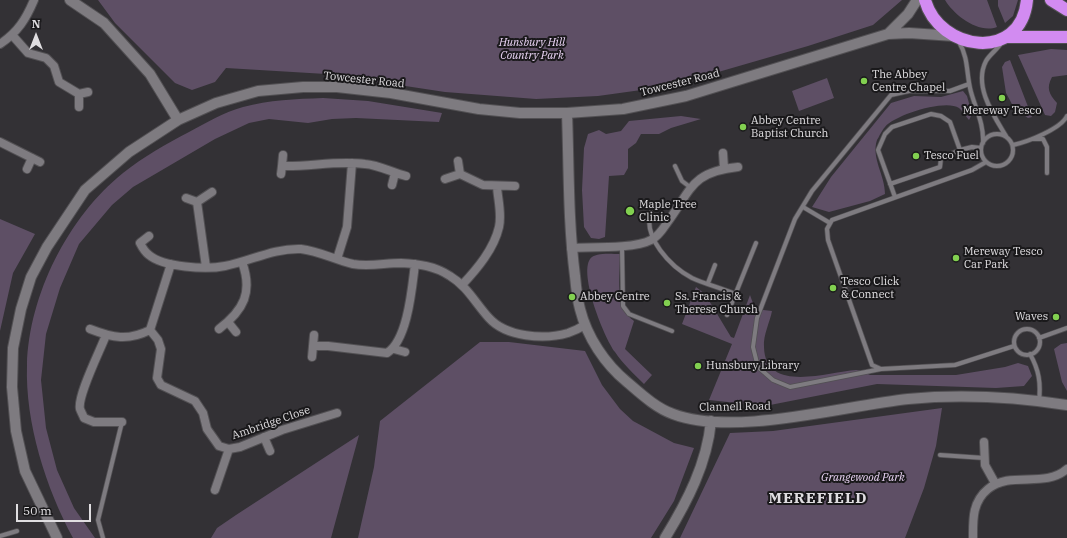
<!DOCTYPE html>
<style>
body{margin:0}
#map{position:relative;width:1067px;height:538px;overflow:hidden;background:#333135;font-family:"IBM Plex Serif",serif}
canvas{display:block}
.north{position:absolute;left:16px;top:16px;width:40px;height:40px;-webkit-text-stroke:3px #1a191b;paint-order:stroke;rotate:0deg;font-size:11px;font-weight:700;line-height:16px;text-align:center;color:#e0dee1}
.north::after{content:'';display:block;margin:auto;width:14px;height:18px;background:#e0dee1;clip-path:polygon(50% 0,100% 100%,50% 72%,0 100%)}
.scale{position:absolute;left:16px;top:504px;width:75px;height:18px;box-sizing:border-box;border:2px solid #e0dee1;border-top:0;padding-left:5px;font-size:12px;line-height:14px;white-space:nowrap;color:#e0dee1;-webkit-text-stroke:3px #1a191b;paint-order:stroke}
</style>
<div id="map">
<canvas width="1067" height="538"></canvas>
<div class="north">N</div>
<div class="scale">50 m</div>
</div>
<script>
const context = document.querySelector('canvas').getContext('2d');
context.lineJoin = 'round';
function paint(path, color) { context.fillStyle = color; context.fill(path, 'evenodd'); }
function strokePath(path, color, width, dash) { context.strokeStyle = color; context.lineWidth = width; context.lineCap = dash ? 'butt' : 'round'; context.setLineDash(dash || []); context.stroke(path); }
function drawText(font, color, halo, rows, align = 'center') {
  context.font = font + ' "IBM Plex Serif",serif'; context.lineWidth = 4; context.setLineDash([]); context.textBaseline = 'middle'; context.strokeStyle = halo; context.fillStyle = color; for (const [text, x, y, turn = 0] of rows) {
    context.save(); context.translate(x, y); context.rotate((+turn || 0) * Math.PI / 180); context.textAlign = isNaN(turn) ? turn : align; if (halo) context.strokeText(text, 0, 0); context.fillText(text, 0, 0); context.restore();
  }
}
const green = new Path2D(`
 M98,0H902L873,25L808,46L670,86L598,96L536,99L445,92L326,74L226,68L215,82L192,90L175,83L115,23Z
 M945,0H987L997,27C978,34 954,15 945,0Z
 M998,0H1018L1013,16L1005,23L998,6Z
 M1051,49L1067,50V75L1052,77C1046,88 1049,94 1057,103L1055,112L1051,116L1045,115L1018,55Z
 M1010,60L1032,117L1028,118L1014,108L1006,93L1002,67L1005,62Z
 M827,78L834,98L799,111L792,91Z
 M963,91L967,96L972,114L969,120C966,117 963,111 959,108C945,99 895,115 885,127C882,130 879,137 877,140C871,158 885,175 885,194L870,201L829,212L812,207L831,177L891,103L914,96L941,97Z
 M323,98L368,101L442,113L439,122L356,118L332,119L308,123L269,119L249,123L215,139L133,187L112,205L79,244L60,288L46,334L41,380L46,428L57,470L74,508L95,538H73C46,488 25,423 27,365C29,295 68,217 123,173C143,157 166,144 189,132C206,123 224,112 243,107C269,100 296,99 323,98Z
 M681,116L701,119L671,128L659,134H641L636,143L628,149V168L624,175L609,176L605,237L599,239L591,238L584,227L582,190L584,148L588,134L599,130L606,134L621,131L629,121Z
 M0,219L35,234L13,273L0,331Z
 M620,254C620,276 614,307 634,321L625,349L652,375L644,384C634,374 623,364 615,352C604,337 579,275 590,259C595,252 611,254 620,254Z
 M696,287L705,294L731,337L734,338L750,295L755,309L772,311C770,322 763,335 764,347C765,394 828,372 856,370C861,370 866,373 870,375H956L1005,367L1018,363L1028,366L1032,376L1024,386L996,388L877,384L765,406L709,400L732,344L682,324Z
 M480,342H509L585,351L602,385L620,409L633,421L674,443L694,448L674,501L651,538H358L374,467L380,421Z
 M1067,343V391L1062,382L1054,349L1061,344Z
 M942,408L936,446L924,488L905,538H680L730,433L773,431Z
 M359,435L331,538H211L217,528L236,515Z`);
const lane = new Path2D(`
 M959,42C969,59 966,74 971,92C976,110 984,124 983,143
 M1002,42C998,49 990,54 986,61C973,86 994,116 1006,136
 M981 150a16 16 0 1 1 32 0a16 16 0 1 1-32 0Z
 M1032,139H1043L1047,147V173
 M1013,145C1027,142 1061,129 1067,116
 M986,162L972,170L832,220L827,229L828,240L872,365L881,369L955,365L1014,346
 M675,166L682,181L690,187
 M890,184L940,167L941,158L960,150
 M895,197L878,150L885,134L892,127L931,114L941,116L950,122L960,150L972,147L981,148
 M803,207L830,223
 M651,212C642,237 671,267 692,278C705,284 721,288 735,294
 M622,247L623,306L629,314L672,331
 M708,283L715,265
 M727,315L756,243
 M1014 342a13 13 0 1 1 26 0a13 13 0 1 1-26 0Z
 M1039,338L1067,328
 M1030,354C1039,370 1041,383 1039,401
 M881,369L790,387L773,380L758,367L753,347L757,318L795,219L812,191L891,95L909,91H950L969,84
 M940,455L984,458
 M0,536L17,531
 M103,538L98,520L122,422`);
const street = new Path2D(`
 M13,36L28,53L46,58L54,66L59,82L79,94L88,92
 M0,44C18,32 26,19 34,0
 M79,94V107
 M0,142L40,162
 M723,153L724,168
 M458,161L460,174
 M282,166L283,155
 M27,169L32,158
 M281,174L282,166C310,167 337,160 365,164C379,165 393,173 406,176
 M445,179L460,174L483,185L515,186
 M392,185L395,173
 M186,198L197,202
 M149,236L140,243C142,247 145,252 149,255C163,267 206,270 225,266C251,261 273,248 301,249C319,251 335,260 353,264C369,267 385,263 401,263C419,264 435,266 450,276C467,286 476,304 489,318C506,337 544,340 568,333C574,331 580,328 585,325
 M571,248C591,247 634,249 651,240C658,237 663,229 667,223C692,189 691,172 738,167
 M337,259L347,227L352,163
 M206,267L197,202L212,192
 M462,285C477,269 494,249 499,227C502,214 498,200 497,187
 M228,322L236,332
 M90,329C113,338 128,341 150,330L171,264
 M219,329C244,310 253,292 242,262
 M150,330L158,340L161,349L157,378L161,385L195,401L203,413L207,429L219,446L229,449L240,447L282,430L337,413
 M106,335C100,351 77,396 80,409C81,412 83,415 84,418L94,422H122
 M313,346H328L387,353C408,340 412,287 415,264
 M394,349L405,352
 M312,357L314,335
 M264,437L270,451
 M984,442L985,465L995,483
 M215,490L229,449
 M973,538C973,520 972,502 988,489C1011,470 1044,489 1067,469`);
const secondary = new Path2D(`
 M70,0L104,23L150,74L178,120
 M888,34L908,14L917,0
 M567,113C569,167 568,222 575,276C576,287 577,298 580,309C587,337 605,364 627,382C641,394 656,408 673,414C734,437 842,406 908,399C961,394 1015,397 1067,405
 M57,538L25,471L16,431L12,387L13,348L21,309L31,277L47,247L85,190L129,152L178,120L216,103L258,91L303,87H337L391,93L479,109L520,113H567L623,109L686,96L888,34L909,33L954,36
 M665,538C687,502 707,464 711,421`);
const highway = new Path2D(`
 M925,0C939,51 1021,63 1027,0
 M1051,0L1067,10
 M1007,37H1067`);
const markers = [
 [864,81,4,"#82d050"],
 [1002,98,4,"#82d050"],
 [743,127,4,"#82d050"],
 [916,156,4,"#82d050"],
 [630,211,5,"#82d050"],
 [956,258,4,"#82d050"],
 [833,288,4,"#82d050"],
 [572,297,4,"#82d050"],
 [667,303,4,"#82d050"],
 [1056,317,4,"#82d050"],
 [698,366,4,"#82d050"]
];
const parkNames = [
 ["Hunsbury Hill",532,43],
 ["Country Park",532,56],
 ["Grangewood Park",863,478]
];
const poiNames = [
 ["The Abbey",872,75],
 ["Centre Chapel",872,88],
 ["Mereway Tesco",1002,111,"center"],
 ["Abbey Centre",751,121],
 ["Baptist Church",751,134],
 ["Tesco Fuel",924,156],
 ["Maple Tree",639,205],
 ["Clinic",639,218],
 ["Mereway Tesco",964,252],
 ["Car Park",964,265],
 ["Tesco Click",841,282],
 ["& Connect",841,295],
 ["Abbey Centre",580,297],
 ["Ss. Francis &",675,297],
 ["Therese Church",675,310],
 ["Waves",1048,317,"right"],
 ["Hunsbury Library",706,366]
];
const streetNames = [
 ["Towcester Road",364,80,6],
 ["Towcester Road",680,83,-14],
 ["Clannell Road",735,407,-1],
 ["Ambridge Close",271,423,-19]
];
const districtNames = [
 ["MEREFIELD",818,499]
];
paint(green, '#5e4f65');
strokePath(lane, '#525053', 5.5);
strokePath(street, '#525053', 10);
strokePath(secondary, '#525053', 12);
strokePath(highway, '#525053', 14);
strokePath(lane, '#7e7b80', 4);
strokePath(street, '#7e7b80', 8);
strokePath(secondary, '#7e7b80', 10);
strokePath(highway, '#d28bf1', 12);
for (const [x, y, r, color] of markers) { const dot = new Path2D(); dot.arc(x, y, r, 0, 2 * Math.PI); context.fillStyle = color; context.fill(dot); strokePath(dot, '#1a191b', 1.5); }
drawText('italic 11px', '#edd7f8', '#1a191b', parkNames);
drawText('11px', '#e0dee1', '#1a191b', poiNames, 'left');
drawText('11px', '#e0dee1', '#1a191b', streetNames);
context.letterSpacing = '1px';
drawText('bold 15px', '#e0dee1', '#1a191b', districtNames);
context.letterSpacing = '0px';
</script>
